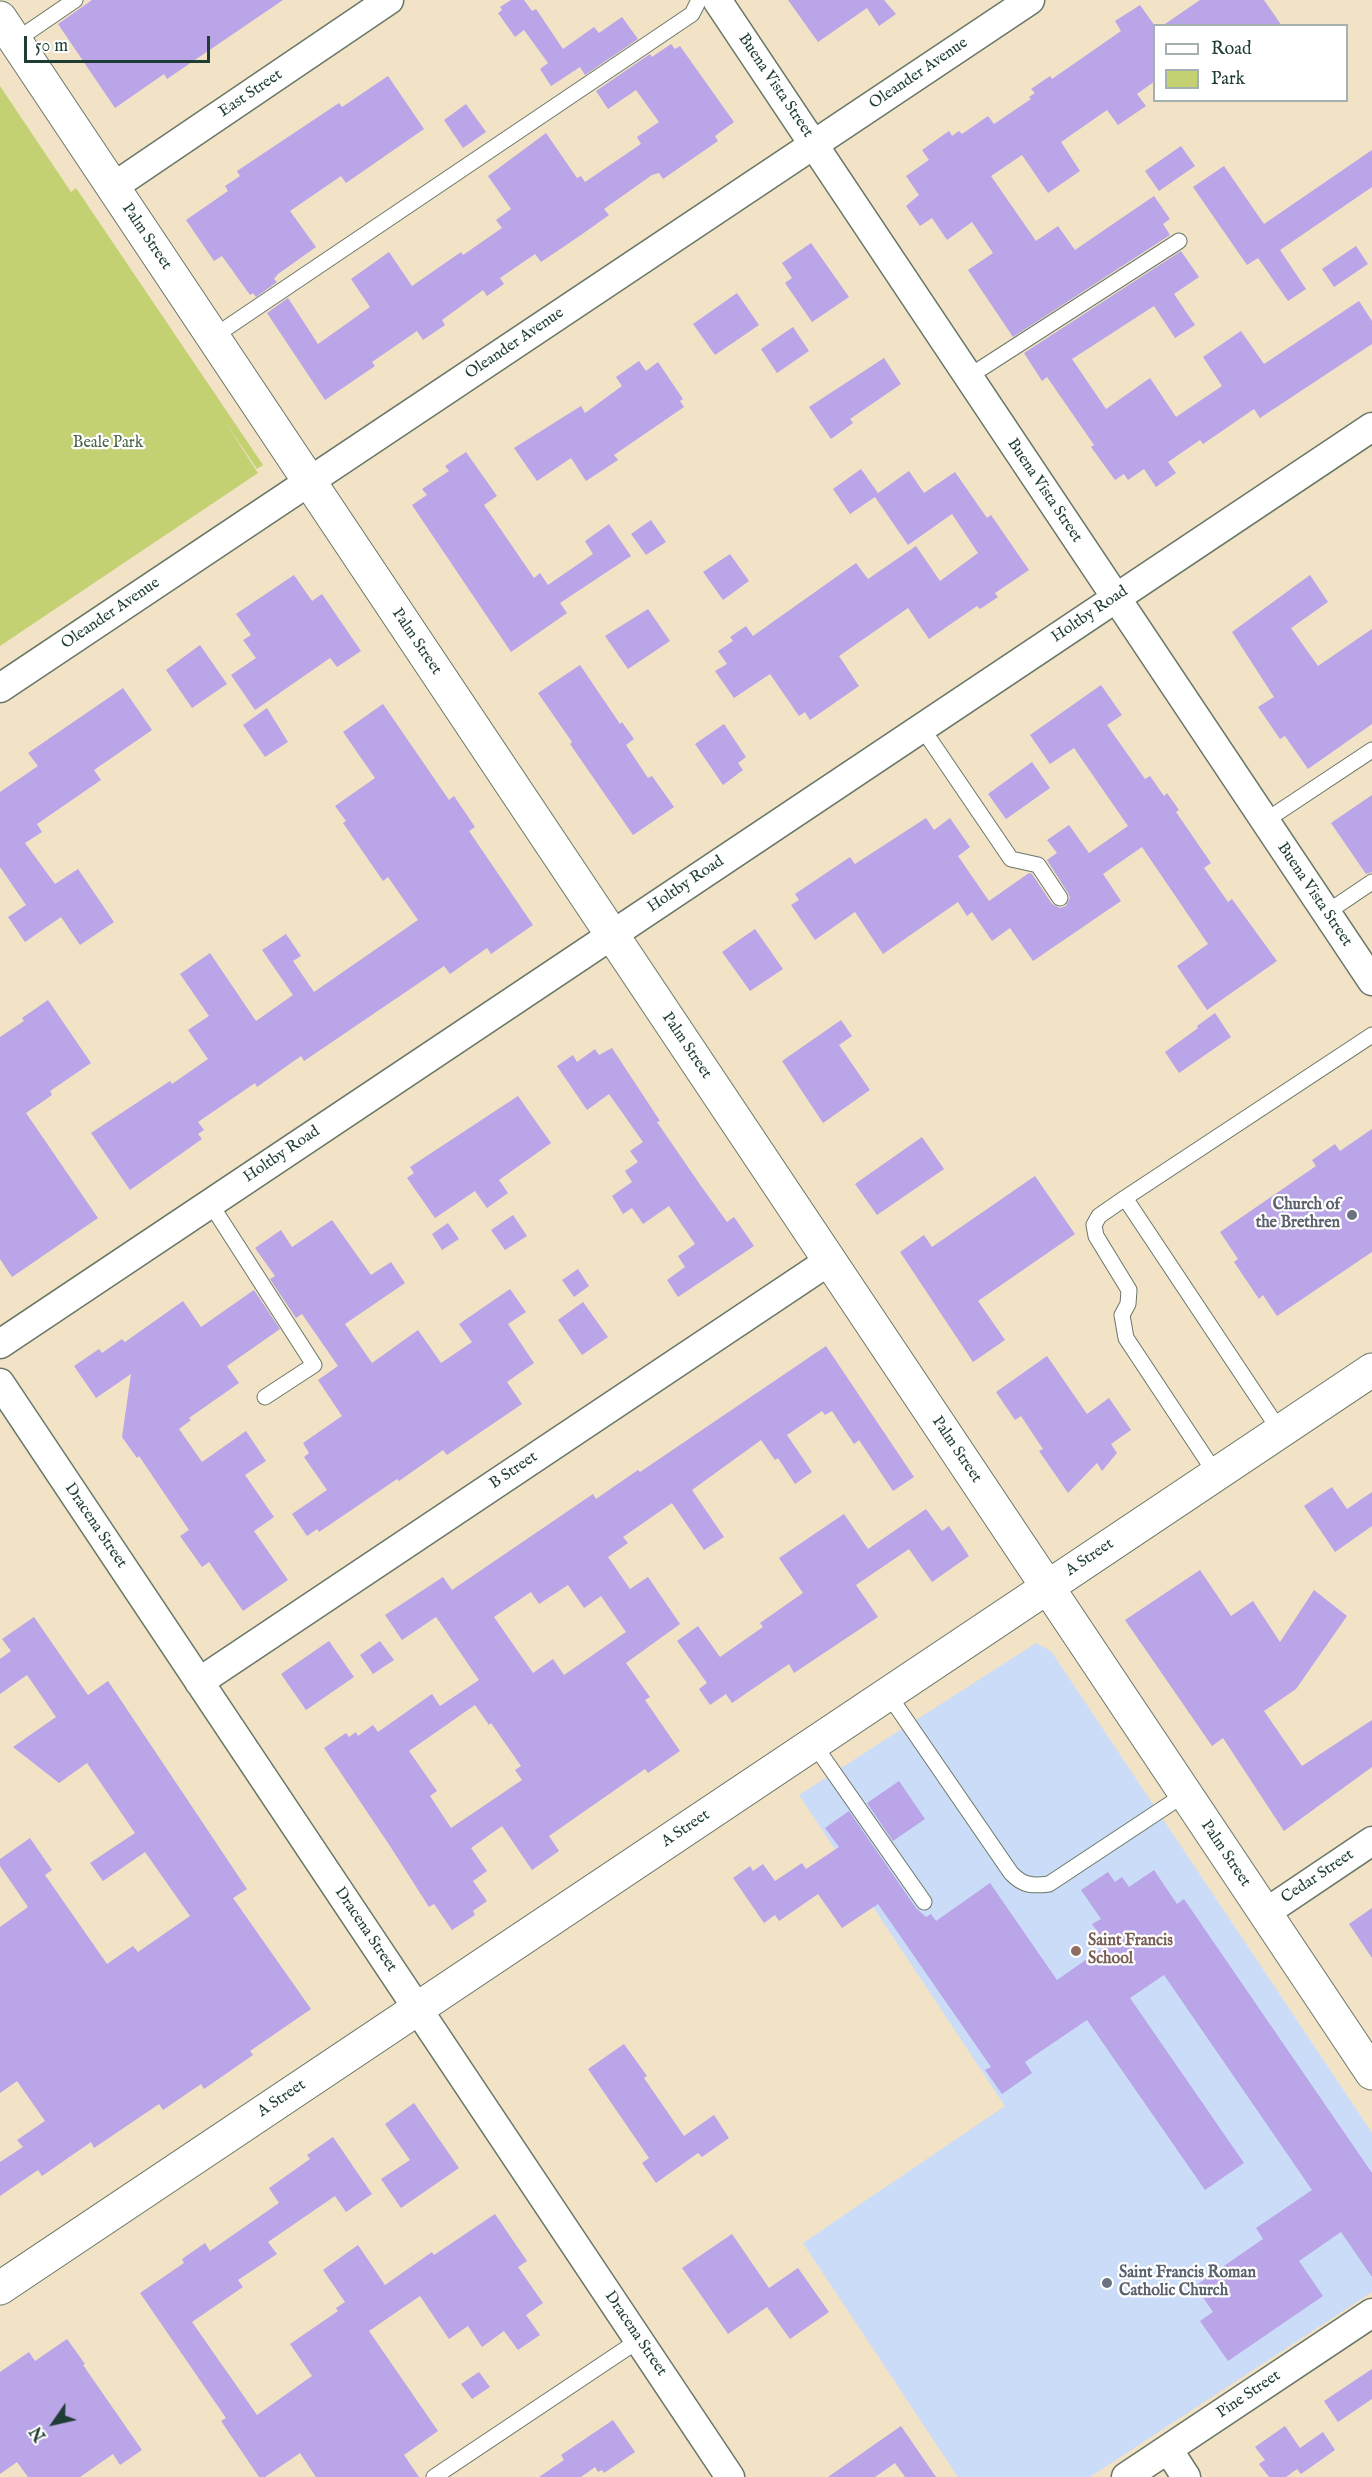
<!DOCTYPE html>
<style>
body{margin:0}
#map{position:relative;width:1372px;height:2477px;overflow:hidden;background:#f2e2c6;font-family:"IM FELL English",serif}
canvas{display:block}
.legend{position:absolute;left:1153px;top:24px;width:195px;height:78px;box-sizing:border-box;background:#fff;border:2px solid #a5b1ae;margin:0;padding:8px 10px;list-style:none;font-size:18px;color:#1f3d34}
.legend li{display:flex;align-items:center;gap:12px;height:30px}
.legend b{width:30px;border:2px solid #a5b1ae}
.north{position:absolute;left:24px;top:2393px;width:60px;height:60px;-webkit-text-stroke:4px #fff;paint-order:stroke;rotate:236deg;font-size:16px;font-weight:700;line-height:24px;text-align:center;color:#1f3d34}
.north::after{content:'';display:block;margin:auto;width:21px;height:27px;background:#1f3d34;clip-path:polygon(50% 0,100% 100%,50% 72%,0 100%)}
.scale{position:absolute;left:24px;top:36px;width:186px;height:27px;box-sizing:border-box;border:3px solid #1f3d34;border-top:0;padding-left:8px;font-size:18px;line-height:21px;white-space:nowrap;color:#1f3d34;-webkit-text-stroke:4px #fff;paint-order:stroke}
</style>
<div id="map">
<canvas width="1372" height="2477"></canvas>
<ul class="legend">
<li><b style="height:8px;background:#fff"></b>Road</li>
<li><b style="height:16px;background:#c3d173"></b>Park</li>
</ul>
<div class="north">N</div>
<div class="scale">50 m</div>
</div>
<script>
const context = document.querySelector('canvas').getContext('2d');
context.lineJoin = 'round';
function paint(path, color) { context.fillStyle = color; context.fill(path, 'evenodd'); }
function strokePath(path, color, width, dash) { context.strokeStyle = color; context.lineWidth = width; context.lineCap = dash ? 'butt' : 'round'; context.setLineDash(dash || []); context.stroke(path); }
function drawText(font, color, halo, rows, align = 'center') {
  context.font = font + ' "IM FELL English",serif'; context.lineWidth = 4.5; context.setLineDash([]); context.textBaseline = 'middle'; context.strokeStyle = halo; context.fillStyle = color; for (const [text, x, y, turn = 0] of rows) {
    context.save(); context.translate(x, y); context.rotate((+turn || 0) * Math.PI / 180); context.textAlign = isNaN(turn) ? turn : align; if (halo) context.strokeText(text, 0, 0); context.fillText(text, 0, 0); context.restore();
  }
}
const built = new Path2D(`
 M1036,1643L1051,1651L1372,2133V2292L1090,2477H958L803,2243L1005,2106L799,1795Z`);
const green = new Path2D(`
 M0,86L71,192L76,188L263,465L257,469L225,422L258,473L0,646Z`);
const building = new Path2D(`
 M92,0H283L167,79L164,74L115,108L58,24Z
 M511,0H524L532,11L536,9L563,49L594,27L599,33L622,17L638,39L585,75L580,67L551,86L540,69L548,63L524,30L515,37L498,13L502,10L500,7Z
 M788,0H884L896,14L879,26L867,8L818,42Z
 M1200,0H1264L1282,26H1162Z
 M1140,5L1155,26V81L1137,94L1146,106L1118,125L1107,110L1061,142L1080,171L1048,193L1022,155L991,176L1036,241L1058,226L1075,250L1154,196L1170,219L1163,224L1170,235L1013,337L968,270L993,253L972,222L947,240L932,218L920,226L906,206L919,195L906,176L929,160L922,150L949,131L952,136L959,131L962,134L988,116L994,124L1031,99L1029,97L1035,93L1031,89L1050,76L1052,79L1121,31L1115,21Z
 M671,44L675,49L680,46L734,122L715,136L718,141L663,179L659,173L652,175L604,209L609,215L581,235L541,262L535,254L500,278L504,284L487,296L483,290L442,320L445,325L423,340L417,331L372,362L375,366L325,400L267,313L288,298L318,344L370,307L351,279L389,252L412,286L461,252L463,255L502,228L496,220L511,209L488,176L546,133L577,178L581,176L585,182L641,144L637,137L659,122L636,90L608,109L596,91L650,54L652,57Z
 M388,76L424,129L346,183L341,176L290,211L316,247L278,274L274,279L277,282L256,297L253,293L250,295L222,256L214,261L186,220L228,191L225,186L240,176L237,171L339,103L342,107Z
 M466,104L486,132L463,148L444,120Z
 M1181,146L1195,166L1159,191L1145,171Z
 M1372,150V187L1280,250L1306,289L1288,301L1258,258L1247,265L1193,187L1224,166L1264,224Z
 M811,243L849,297L812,322L785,283L792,278L782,263Z
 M1356,246L1368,264L1334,287L1322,269Z
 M1181,251L1199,277L1174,294L1195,325L1175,338L1154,306L1072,359L1106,409L1150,378L1176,417L1222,386L1203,357L1241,331L1264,364L1359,301L1372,321V344L1260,418L1254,409L1203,444L1200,440L1168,462L1176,473L1156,487L1144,469L1128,480L1124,474L1115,480L1091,447L1094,445L1047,377L1042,381L1024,353Z
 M737,293L759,325L715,355L693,324Z
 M793,327L809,351L777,373L761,349Z
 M884,358L901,384L850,419L853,423L831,439L809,407Z
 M639,361L646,371L658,362L683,399L680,401L684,407L614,455L618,460L586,481L571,458L537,481L514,448L581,406L585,413L622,386L616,377Z
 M466,452L497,496L484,505L534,578L540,573L548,585L593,554L585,541L609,524L631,556L560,603L567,613L511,652L412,505L427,495L422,489L449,471L445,466Z
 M861,469L878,493L909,471L924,493L955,472L987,518L991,515L1029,570L995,593L998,597L980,609L977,606L929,639L908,608L839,656L859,686L810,720L805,712L799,716L770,674L734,698L715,671L727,664L718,651L733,641L730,637L746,626L753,636L856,563L868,579L916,546L940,581L978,553L952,514L908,545L875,497L850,514L833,489Z
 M651,520L666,542L646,555L631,534Z
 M730,554L749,581L723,600L703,572Z
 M294,575L312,601L322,594L361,651L337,667L330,658L255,710L231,675L256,658L243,640L251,635L236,614Z
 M1310,575L1328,602L1291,628L1318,666L1372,629V724L1308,769L1285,736L1280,739L1258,707L1274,697L1232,632Z
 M648,609L670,641L628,669L605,636Z
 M200,645L227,684L192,708L166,670Z
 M580,665L620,724L622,722L634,739L626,745L648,778L652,776L674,807L633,835L570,744L572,742L538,693Z
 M1101,685L1122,715L1107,725L1145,779L1150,776L1164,796L1167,793L1179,810L1176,812L1211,863L1204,868L1228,902L1232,899L1277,961L1207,1010L1177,966L1208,944L1142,847L1103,874L1121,901L1033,961L1010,928L992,941L972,912L967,916L958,902L883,954L855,912L815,940L791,905L799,900L795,894L850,857L855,864L926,818L934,830L950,818L970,847L958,856L989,901L1029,873L1032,874L1052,904L1060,908L1066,906L1070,898L1068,893L1047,860L1057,853L1047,840L1069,825L1089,853L1128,826L1074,748L1050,764L1030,735Z
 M123,688L152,730L94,770L101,780L37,824L42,832L25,843L55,884L78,869L114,922L80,945L61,917L25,942L8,917L26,905L0,867V792L38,766L28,753Z
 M383,704L449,800L454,796L475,827L469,831L533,925L491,954L487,948L450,974L444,966L304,1061L301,1056L257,1087L255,1083L198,1122L204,1130L198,1134L202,1139L130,1190L91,1133L170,1081L172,1084L208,1059L188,1030L209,1016L180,974L210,953L256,1021L293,995L262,950L286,934L301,956L293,961L314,992L418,920L388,877L383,881L343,823L346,821L335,806L375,778L343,732Z
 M267,708L288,742L265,757L243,725Z
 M724,724L746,757L738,763L743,770L723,785L695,744Z
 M1032,762L1050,788L1006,819L988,794Z
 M1372,795V872L1366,874L1331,823Z
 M755,929L783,969L750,991L722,952Z
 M48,1000L91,1063L50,1091L52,1095L26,1113L98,1218L12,1277L0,1259V1037L24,1021L22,1018Z
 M1215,1013L1231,1037L1179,1073L1165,1052L1198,1028L1197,1026Z
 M841,1020L852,1036L839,1045L870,1090L823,1123L782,1061Z
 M612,1048L660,1121L657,1122L701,1186L727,1222L734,1217L754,1246L678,1297L667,1280L685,1267L678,1256L695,1244L669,1206L643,1224L632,1208L623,1214L612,1196L632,1182L625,1171L638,1162L630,1151L643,1142L609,1094L587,1110L557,1066L573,1055L577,1062L595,1049L599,1055Z
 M518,1096L551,1143L499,1180L508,1193L487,1208L475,1191L435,1218L407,1178L414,1173L410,1167Z
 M1372,1129V1252L1277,1316L1263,1295L1259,1299L1234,1262L1238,1259L1220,1232L1316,1166L1312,1160L1335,1144L1340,1151Z
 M922,1137L944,1169L877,1215L855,1184Z
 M1035,1176L1075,1234L978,1301L1005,1340L973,1362L900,1252L924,1235L932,1247Z
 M513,1215L527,1236L505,1250L491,1230Z
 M332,1220L371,1275L391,1262L405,1283L345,1324L372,1363L418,1330L441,1363L472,1342L459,1324L510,1289L526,1312L508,1324L534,1363L507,1382L522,1404L447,1455L443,1450L399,1481L397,1479L319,1532L317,1529L307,1536L292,1514L327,1490L304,1457L309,1453L303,1443L342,1416L318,1380L338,1366L302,1314L296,1318L270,1279L275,1276L255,1248L281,1230L292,1247Z
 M448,1223L459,1239L442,1250L432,1234Z
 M578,1269L589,1286L574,1297L562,1280Z
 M254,1290L280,1329L227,1366L239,1383L189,1418L191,1420L179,1429L202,1462L246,1431L266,1461L245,1475L274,1517L254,1531L288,1580L243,1611L209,1562L202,1567L180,1536L189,1530L139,1456L137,1458L122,1437L131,1374L96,1398L74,1366L99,1349L102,1353L122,1339L125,1342L183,1301L201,1327Z
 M583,1302L608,1337L582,1355L558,1320Z
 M826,1346L914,1477L893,1491L859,1440L854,1444L832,1411L825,1415L822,1411L787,1435L812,1472L795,1484L778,1458L775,1460L761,1440L692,1490L724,1537L704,1550L672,1503L623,1537L628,1543L608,1557L630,1589L648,1577L680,1624L626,1663L650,1697L645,1700L680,1751L648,1773L645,1769L549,1836L559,1851L532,1870L502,1826L471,1848L487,1871L473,1881L487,1901L473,1911L475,1915L452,1930L434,1904L429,1907L390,1846L324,1748L346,1733L349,1737L356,1732L358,1736L373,1725L378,1732L432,1694L440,1706L479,1680L436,1617L402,1640L385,1615L443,1577L452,1590L593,1494L596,1499L638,1470L640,1472ZM568,1585L584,1608L601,1596L626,1632L564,1675L553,1659L533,1673L494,1617L531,1592L539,1604ZM475,1705L489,1725L491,1723L521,1766L515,1770L522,1780L451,1828L430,1796L437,1791L409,1751Z
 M1047,1356L1087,1414L1109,1398L1131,1430L1111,1444L1117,1453L1102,1471L1097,1463L1068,1493L1039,1451L1043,1449L1021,1416L1015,1420L996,1392Z
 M1332,1487L1347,1509L1372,1492V1526L1335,1552L1304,1506Z
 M926,1509L942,1531L949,1526L969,1556L932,1582L909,1549L856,1585L878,1617L794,1673L789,1664L732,1703L726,1694L710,1705L699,1689L707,1683L677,1641L698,1626L720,1657L763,1627L760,1623L803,1593L779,1558L844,1514L868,1549Z
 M1200,1570L1231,1616L1253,1601L1280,1642L1314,1590L1347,1616L1296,1689L1264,1711L1302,1766L1372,1720V1767L1284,1831L1223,1738L1212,1746L1125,1620Z
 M34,1617L88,1695L108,1681L247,1889L233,1898L311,2009L250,2051L253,2055L204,2089L201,2084L163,2110L159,2104L94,2148L91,2142L42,2176L38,2170L0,2196V2162L23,2147L17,2140L45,2121L17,2081L0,2093V1927L28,1907L0,1866V1859L30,1838L52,1870L45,1875L107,1964L133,1946L138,1952L190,1916L145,1852L103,1881L90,1863L135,1833L87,1763L59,1783L13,1747L56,1717L27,1675L0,1694V1659L11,1651L2,1639Z
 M329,1641L354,1677L306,1710L281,1674Z
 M380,1641L394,1660L373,1674L360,1655Z
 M899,1781L925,1819L893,1841L867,1803Z
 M849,1811L916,1908L926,1917L931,1914L936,1921L990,1883L1057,1980L1107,1945L1092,1924L1101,1919L1081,1890L1108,1872L1115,1882L1122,1877L1129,1887L1154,1870L1177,1904L1184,1899L1372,2173V2277L1341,2232L1299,2261L1323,2296L1228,2361L1200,2321L1213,2312L1195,2286L1263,2239L1256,2228L1312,2190L1164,1975L1130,1998L1244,2163L1205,2190L1087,2020L1025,2062L1032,2073L1002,2094L985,2070L991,2067L878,1904L842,1928L818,1894L779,1921L775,1915L764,1923L733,1878L750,1866L753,1871L763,1864L775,1881L802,1863L806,1869L839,1847L825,1828Z
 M1372,1908V1958L1349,1924Z
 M624,2044L647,2076L644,2078L684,2136L714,2115L729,2138L702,2157L698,2153L656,2183L642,2163L649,2158L588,2069Z
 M414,2103L459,2168L401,2208L381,2179L410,2160L385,2124Z
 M333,2137L372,2194L346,2212L335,2196L268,2242L277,2254L238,2280L243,2287L192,2322L257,2415L312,2376L290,2344L338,2311L336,2308L345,2302L323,2270L358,2245L385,2285L432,2252L434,2255L495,2214L527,2261L518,2267L543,2303L526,2315L540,2335L518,2350L504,2331L482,2347L468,2326L449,2339L420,2296L369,2331L438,2431L404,2455L419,2477H316L300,2453L265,2477H259L221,2421L226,2418L140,2293L184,2263L182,2259L205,2243L210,2251L279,2203L269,2188L310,2159L307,2155Z
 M732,2234L769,2288L798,2268L829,2312L790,2339L767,2307L728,2334L682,2268Z
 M67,2339L85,2364L83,2365L142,2450L120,2465L113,2454L80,2477H28L17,2462L0,2474V2372L29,2352L35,2361Z
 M1372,2369V2399L1338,2422L1324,2401Z
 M479,2372L490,2387L472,2399L461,2384Z
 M613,2420L635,2452L604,2473L602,2470L598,2472L595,2467L581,2477H539L564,2460L561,2455Z
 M901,2426L936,2477H905L895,2463L875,2477H828Z
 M1285,2426L1300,2448L1323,2432L1335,2450L1301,2474L1297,2469L1286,2477H1269L1259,2464L1265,2460L1255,2447Z`);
const lane = new Path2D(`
 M15,41L75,0
 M213,337L692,14L699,0
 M968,377L1179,241
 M922,728L1011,859L1038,865L1060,898
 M1265,821L1372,750
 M1326,913L1372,882
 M1125,1198L1099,1216L1094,1225L1096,1236L1129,1290L1128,1304L1122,1315L1126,1338L1216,1474
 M210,1203L314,1365L265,1397
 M1280,1431L1125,1198L1372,1035
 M888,1694L1011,1873C1023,1886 1033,1886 1049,1884L1185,1794
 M813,1743L924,1902
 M434,2477L639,2340`);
const street = new Path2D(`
 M717,0L1372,981
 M113,187L389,0
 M0,688L1030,0
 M0,1344L1372,427
 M0,1383L730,2477
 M199,1682L829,1261
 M1265,1913L1372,1841
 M1168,2449L1186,2477
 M1126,2477L1372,2313`);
const secondary = new Path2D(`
 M0,18L1372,2073
 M0,2288L1372,1370`);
const markers = [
 [1352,1215,6,"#6b7280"],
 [1076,1951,6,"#8d6e63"],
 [1107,2283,6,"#6b7280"]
];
const streetNames = [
 ["Oleander Avenue",919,74,-34],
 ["Buena Vista Street",775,86,56],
 ["East Street",251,94,-34],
 ["Palm Street",146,237,56],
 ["Oleander Avenue",515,344,-34],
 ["Buena Vista Street",1044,491,56],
 ["Oleander Avenue",111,614,-34],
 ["Holtby Road",1090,615,-34],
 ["Palm Street",416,642,56],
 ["Holtby Road",686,885,-34],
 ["Buena Vista Street",1314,895,56],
 ["Palm Street",686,1046,56],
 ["Holtby Road",282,1155,-34],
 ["Palm Street",956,1450,56],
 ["B Street",514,1471,-34],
 ["Dracena Street",95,1526,56],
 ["A Street",1090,1558,-34],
 ["A Street",686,1829,-34],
 ["Palm Street",1225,1854,56],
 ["Cedar Street",1318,1877,-34],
 ["Dracena Street",365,1930,56],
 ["A Street",282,2099,-34],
 ["Dracena Street",635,2334,56],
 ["Pine Street",1249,2395,-34]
];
const parkNames = [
 ["Beale Park",108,444]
];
const worshipNames = [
 ["Church of",1340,1206],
 ["the Brethren",1340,1224],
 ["Saint Francis Roman",1119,2274,"left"],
 ["Catholic Church",1119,2292,"left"]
];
const educationNames = [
 ["Saint Francis",1088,1942],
 ["School",1088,1960]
];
paint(built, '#cbdcf9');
paint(green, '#c3d173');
paint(building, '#b9a5e7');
strokePath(lane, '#697767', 17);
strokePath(street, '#697767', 31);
strokePath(secondary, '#697767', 35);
strokePath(lane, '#fff', 15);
strokePath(street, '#fff', 28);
strokePath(secondary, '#fff', 33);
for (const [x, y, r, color] of markers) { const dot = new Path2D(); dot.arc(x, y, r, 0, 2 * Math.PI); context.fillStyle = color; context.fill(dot); strokePath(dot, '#fff', 2); }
drawText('16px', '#1f3d34', '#fff', streetNames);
drawText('16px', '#486244', '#fff', parkNames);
drawText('bold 16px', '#5b616d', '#fff', worshipNames, 'right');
drawText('bold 16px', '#785e54', '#fff', educationNames, 'left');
</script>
